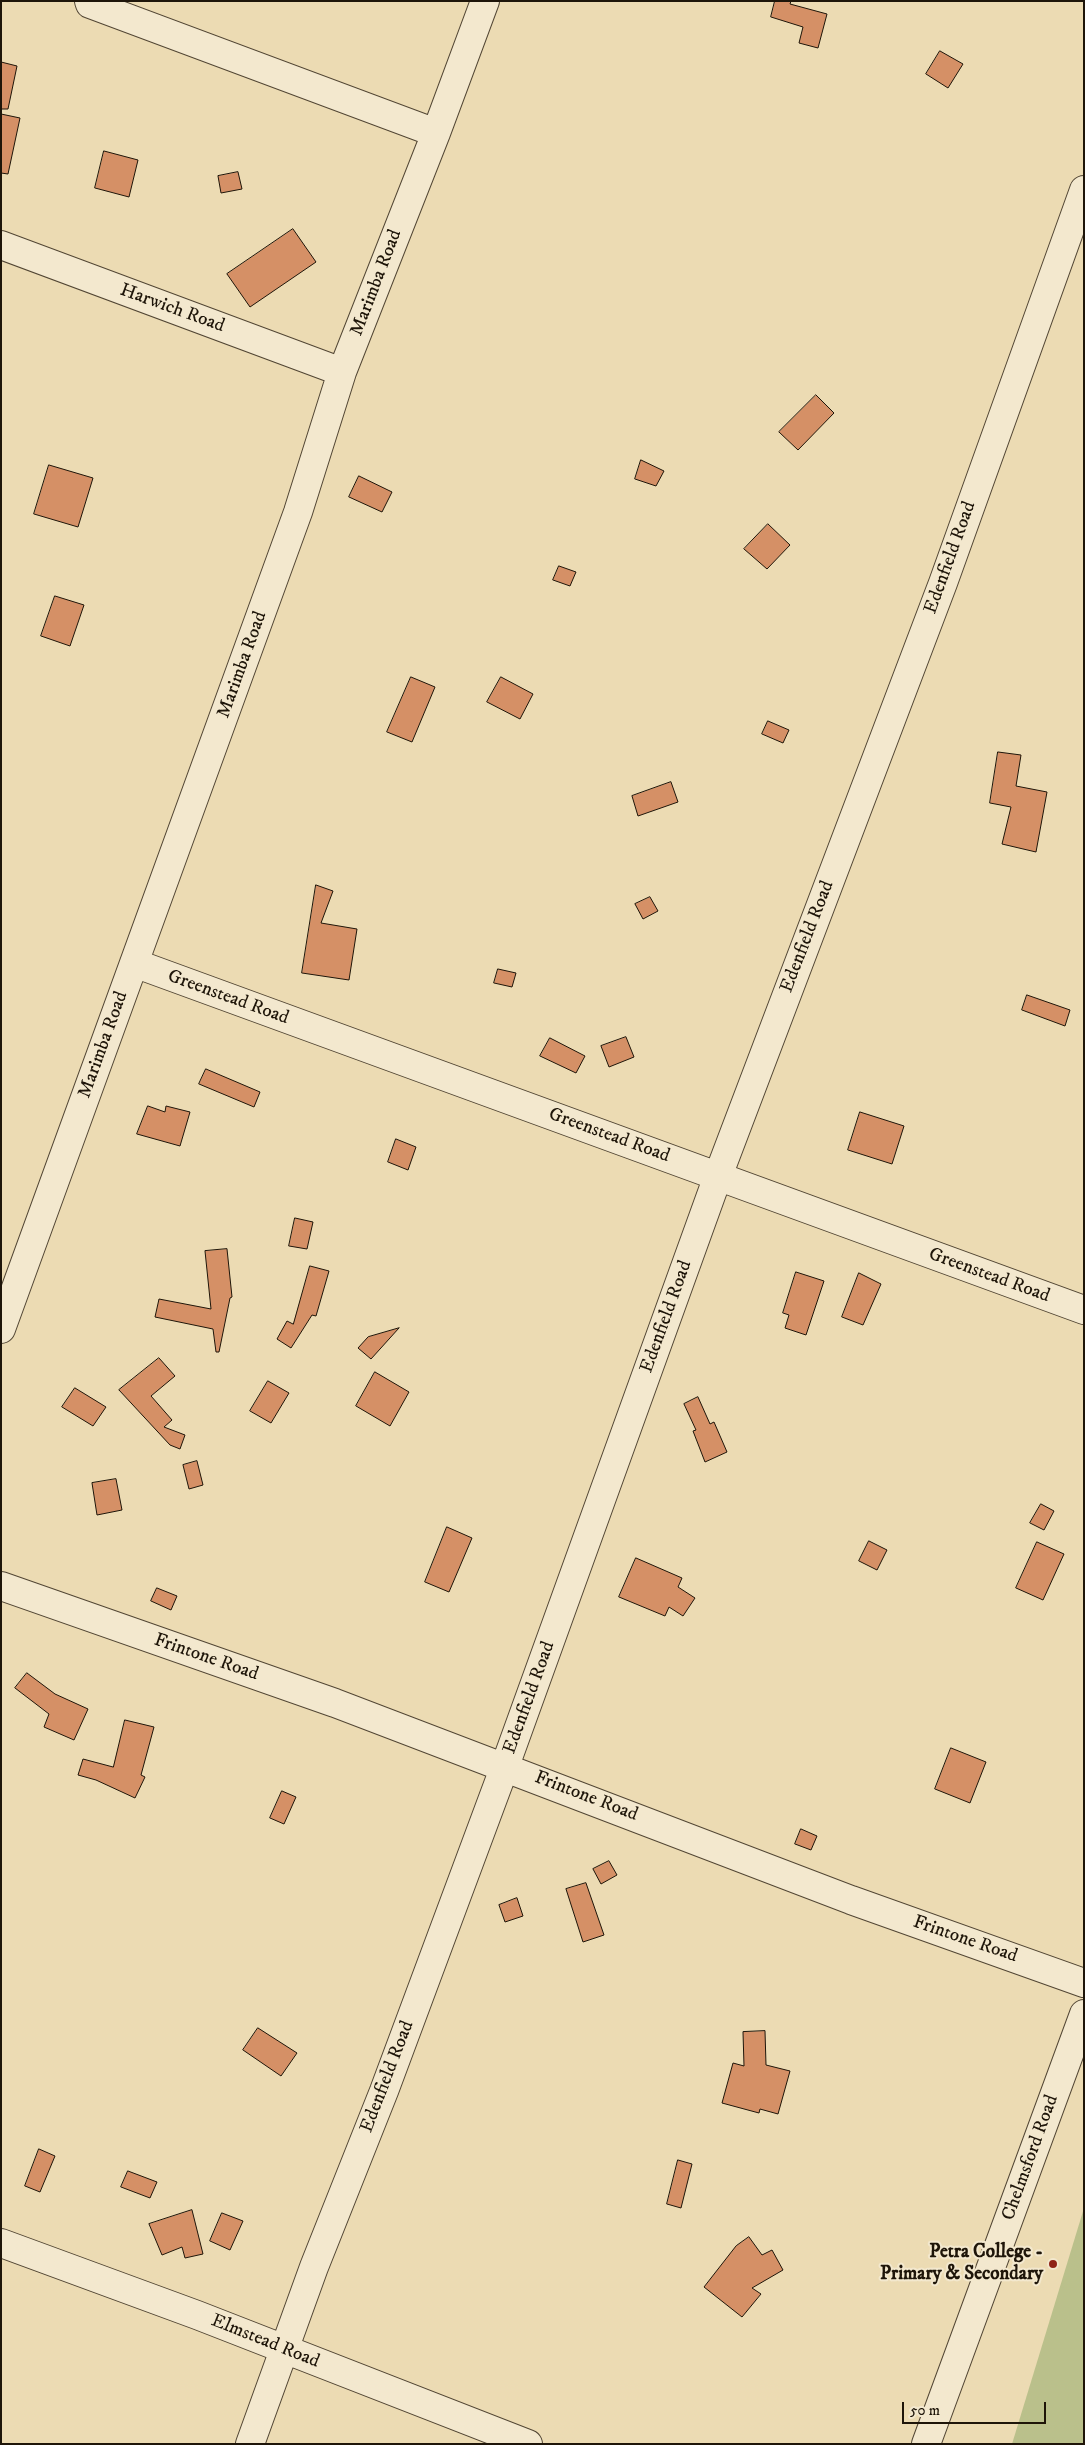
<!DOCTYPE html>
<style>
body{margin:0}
#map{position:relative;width:1085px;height:2445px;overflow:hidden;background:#ecdbb3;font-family:"IM FELL DW Pica",serif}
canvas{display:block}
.frame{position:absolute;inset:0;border:2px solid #1e1509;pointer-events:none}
.scale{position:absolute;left:902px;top:2402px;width:144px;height:22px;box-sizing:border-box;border:2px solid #1e1509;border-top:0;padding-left:6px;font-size:15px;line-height:18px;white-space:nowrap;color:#1e1509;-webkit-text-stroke:4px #f3e8ce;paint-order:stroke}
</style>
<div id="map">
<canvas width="1085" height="2445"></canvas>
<div class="frame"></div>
<div class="scale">50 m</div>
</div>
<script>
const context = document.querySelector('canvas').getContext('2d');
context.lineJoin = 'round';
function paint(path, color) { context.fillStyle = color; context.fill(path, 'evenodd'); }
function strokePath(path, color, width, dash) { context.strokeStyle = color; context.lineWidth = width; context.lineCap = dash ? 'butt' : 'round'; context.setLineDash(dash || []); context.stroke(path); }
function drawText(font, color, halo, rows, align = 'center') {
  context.font = font + ' "IM FELL DW Pica",serif'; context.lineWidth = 4; context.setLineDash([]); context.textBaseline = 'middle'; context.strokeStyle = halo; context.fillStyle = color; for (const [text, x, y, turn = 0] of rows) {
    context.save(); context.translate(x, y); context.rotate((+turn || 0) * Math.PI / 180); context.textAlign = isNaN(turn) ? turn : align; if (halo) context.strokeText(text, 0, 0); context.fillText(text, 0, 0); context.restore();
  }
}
const green = new Path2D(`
 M1084,2208V2444H1012Z`);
const building = new Path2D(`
 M775,1H791L790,4L827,14L818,48L799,43L803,27L771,17Z
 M940,51L963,64L948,88L926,74Z
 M1,62L17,66L8,109H1Z
 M1,114L20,118L8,174L1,173Z
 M104,151L138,160L129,197L95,188Z
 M238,172L242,189L221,193L218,176Z
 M293,229L316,262L250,307L227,274Z
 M816,395L834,413L798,450L779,432Z
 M641,460L664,471L656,486L635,479Z
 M49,465L93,478L78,527L34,514Z
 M359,476L392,492L382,512L349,497Z
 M768,524L790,545L767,569L744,549Z
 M559,566L576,572L570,586L553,580Z
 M55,596L84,605L70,646L41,636Z
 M411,677L435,687L412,742L387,732Z
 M501,677L533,694L520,719L487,702Z
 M768,721L789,730L783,743L762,734Z
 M998,752L1021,755L1016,786L1047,792L1036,852L1002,844L1011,807L990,803Z
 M671,782L678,802L638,816L632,796Z
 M316,885L333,891L321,923L357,929L349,980L302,973Z
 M650,897L658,911L643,919L635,904Z
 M498,969L516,973L512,987L494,983Z
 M1027,995L1070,1010L1065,1026L1022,1010Z
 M626,1037L634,1057L609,1067L601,1046Z
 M550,1038L585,1056L576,1073L540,1056Z
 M206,1069L260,1092L254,1107L199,1084Z
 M148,1106L165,1112L166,1106L190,1112L180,1146L137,1134Z
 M860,1112L904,1126L892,1164L848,1150Z
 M396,1139L416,1147L408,1170L388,1162Z
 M295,1218L313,1222L307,1249L289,1246Z
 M227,1249L232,1297L230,1298L219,1352H216L213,1329L155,1317L159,1299L211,1309L205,1251Z
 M310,1266L329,1271L316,1316L312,1315L291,1348L277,1339L287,1321L293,1324Z
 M796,1272L824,1281L806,1335L785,1328L789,1315L783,1313Z
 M859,1273L881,1284L863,1325L842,1317Z
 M399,1328L371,1359L358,1348L368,1337Z
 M159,1358L175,1376L151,1396L172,1420L164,1427L185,1435L180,1449L170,1445L119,1390Z
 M375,1372L409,1392L390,1426L356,1406Z
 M268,1381L289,1393L271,1423L250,1411Z
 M75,1388L106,1407L93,1426L62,1407Z
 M698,1397L710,1424L714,1422L727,1452L705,1462L693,1431L696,1430L684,1404Z
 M197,1461L203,1485L189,1489L183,1465Z
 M116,1479L122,1510L97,1515L92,1483Z
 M1041,1504L1054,1511L1044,1530L1030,1523Z
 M447,1527L472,1538L449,1592L425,1582Z
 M869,1541L887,1550L877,1570L859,1561Z
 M1037,1542L1064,1554L1043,1600L1016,1588Z
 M636,1558L682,1578L678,1587L695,1598L683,1616L669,1607L665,1616L619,1597Z
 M157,1588L177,1596L171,1610L151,1601Z
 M27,1673L55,1694L88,1709L74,1740L44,1727L49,1714L15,1688Z
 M125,1720L154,1727L141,1775L145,1777L135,1798L96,1780L78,1775L83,1759L113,1767Z
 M951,1748L986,1762L970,1803L935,1789Z
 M282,1791L296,1797L284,1824L270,1818Z
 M801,1829L817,1836L811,1850L795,1844Z
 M609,1861L617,1875L601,1884L593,1869Z
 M586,1883L604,1935L583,1942L566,1889Z
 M517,1898L523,1916L505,1922L499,1905Z
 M258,2028L297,2053L281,2076L243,2050Z
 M765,2031L766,2065L790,2071L778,2114L760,2109L759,2113L722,2103L733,2063L744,2066L743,2032Z
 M39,2149L55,2156L40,2192L25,2186Z
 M678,2160L692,2164L681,2208L667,2204Z
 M128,2171L157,2182L150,2198L121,2187Z
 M192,2210L203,2254L185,2258L182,2247L162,2255L149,2224Z
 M222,2213L243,2221L230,2250L210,2241Z
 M749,2237L762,2255L772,2250L783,2270L752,2288L761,2294L742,2317L704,2287L736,2246Z`);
const minor = new Path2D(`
 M89,1L90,4L436,133
 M1,245L342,372
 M134,963L1084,1310
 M1,1329L298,512L342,372L436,133L485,1
 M1,1586L335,1703L851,1900L1084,1983
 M1,2243L197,2315L528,2444
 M250,2444L314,2267L384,2091L505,1766L718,1176L943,583L1084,190
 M926,2444L1084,2014`);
const markers = [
 [1053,2264,5,"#8f2418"]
];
const streetNames = [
 ["Marimba Road",377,283,-69],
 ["Harwich Road",172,309,20],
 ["Edenfield Road",951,558,-70],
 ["Marimba Road",243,665,-70],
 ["Edenfield Road",808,937,-69],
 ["Greenstead Road",228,998,20],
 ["Marimba Road",104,1045,-70],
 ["Greenstead Road",609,1136,20],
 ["Greenstead Road",989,1276,20],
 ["Edenfield Road",667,1317,-70],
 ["Frintone Road",206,1658,19],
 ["Edenfield Road",530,1698,-70],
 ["Frintone Road",586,1797,21],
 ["Frintone Road",965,1940,19],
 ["Edenfield Road",388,2077,-69],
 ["Chelmsford Road",1031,2158,-70],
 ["Elmstead Road",265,2342,22]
];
const poiNames = [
 ["Petra College -",1043,2253],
 ["Primary & Secondary",1043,2275]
];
paint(green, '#bac08b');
paint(building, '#d59066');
strokePath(building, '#1e1509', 1);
strokePath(minor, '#524634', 30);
strokePath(minor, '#f3e8ce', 28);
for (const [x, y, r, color] of markers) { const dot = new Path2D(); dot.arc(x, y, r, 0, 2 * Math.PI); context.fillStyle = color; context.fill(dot); strokePath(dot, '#f3e8ce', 2); }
drawText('19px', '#1e1509', '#f3e8ce', streetNames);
drawText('bold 19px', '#1e1509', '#f3e8ce', poiNames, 'right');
</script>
